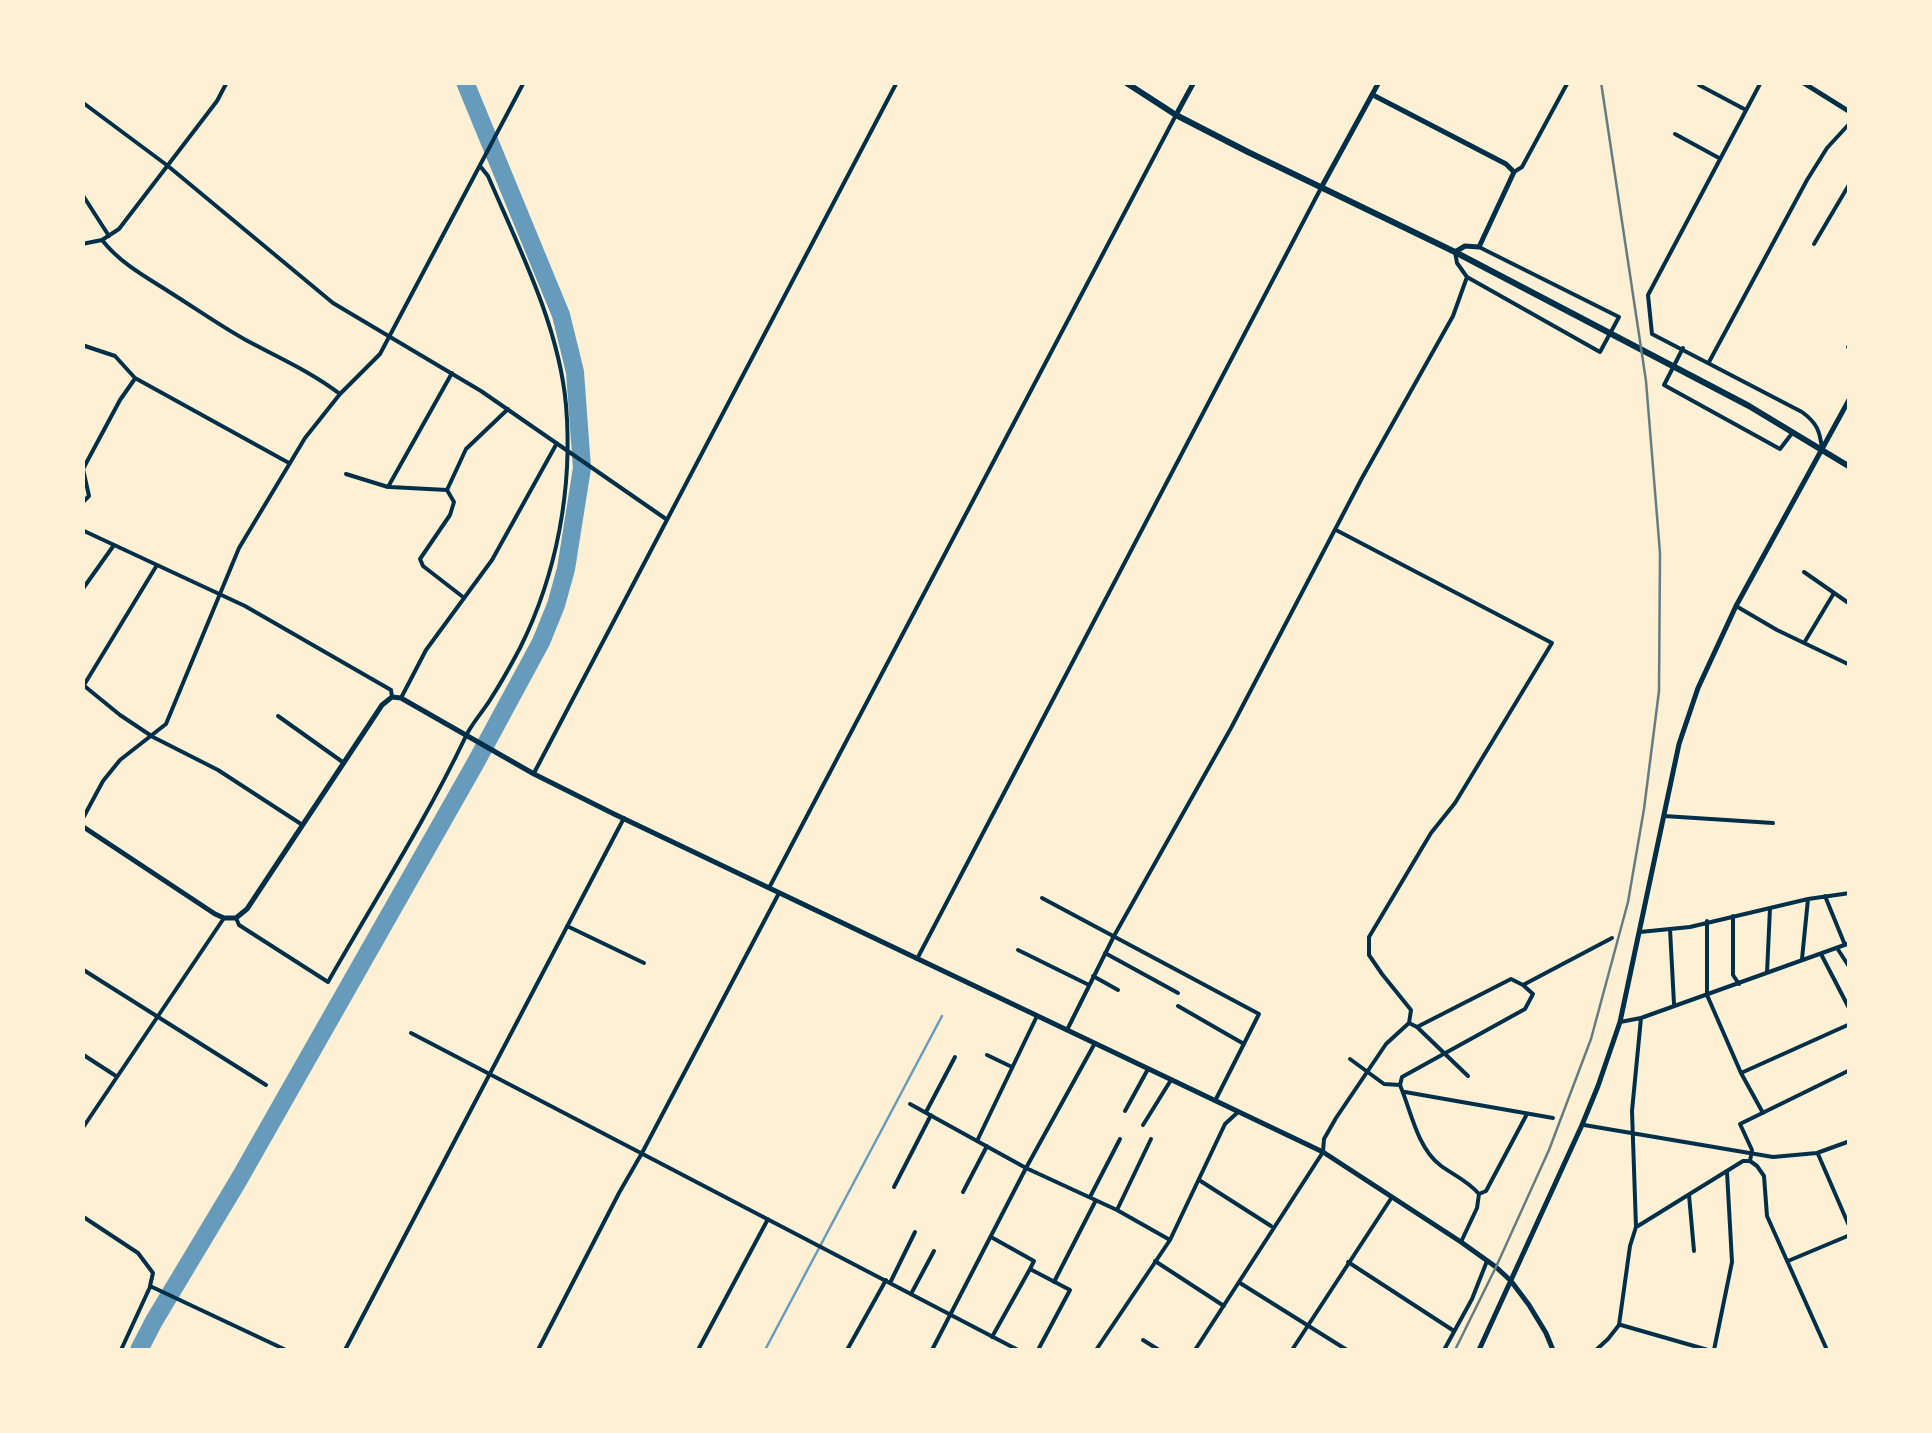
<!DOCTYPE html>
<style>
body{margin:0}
#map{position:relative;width:1932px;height:1433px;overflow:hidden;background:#fdf0d5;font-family:"Golos Text",sans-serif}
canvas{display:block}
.frame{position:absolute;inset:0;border:85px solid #fdf0d5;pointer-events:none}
</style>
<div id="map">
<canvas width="1932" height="1433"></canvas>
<div class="frame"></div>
</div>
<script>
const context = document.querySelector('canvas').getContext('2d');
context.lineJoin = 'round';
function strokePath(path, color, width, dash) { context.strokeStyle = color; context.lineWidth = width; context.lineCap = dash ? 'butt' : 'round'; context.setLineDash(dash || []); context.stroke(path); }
const stream = new Path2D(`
 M765,1350L942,1016`);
const river = new Path2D(`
 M139,1350L154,1321L238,1181L475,764L541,642L556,605L566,569L582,468L575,372L561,315L465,82`);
const minor = new Path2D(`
 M1761,82L1648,295L1652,334L1802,412C1817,423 1820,431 1822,449
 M1699,85L1746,110
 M82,102L168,166L333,303L481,391L666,519
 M1675,134L1719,158
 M1514,172L1522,167L1568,82
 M82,194L109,236
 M102,240C121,264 146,277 171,293C195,308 219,325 244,339C277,357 310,371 340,394
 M82,244L102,240L119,229L217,101L227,82
 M1814,244L1850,183
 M1455,252L1457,263L1467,277L1600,352L1619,317L1481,248
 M82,345L115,356L135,378L289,463
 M1848,347L1850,345
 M1683,348L1664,385L1780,449L1793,432
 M1709,362L1807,180L1827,148L1850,123
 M346,474L388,487L452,373
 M390,487L447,490L466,449L508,409
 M447,490L454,502L450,515L420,559L423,566L463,597
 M82,503L89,496L83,469L120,400L134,380
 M82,530L245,606L391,690L392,697
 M1804,572L1850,604
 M82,590L114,545
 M1736,606L1777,630L1850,665
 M1804,643L1834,593
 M82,684L120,715L153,737L218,770L301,824
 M84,685L157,565
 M401,698L426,650L492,560L557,443
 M278,716L344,763
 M534,773L897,82
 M1664,816L1773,823
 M82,820L103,781L120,760L166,724L239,548L305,438L340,394L380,354L524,82
 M769,888L1176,115
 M1825,896L1845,945
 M1042,898L1259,1014L1215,1101
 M1733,916V975L1739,984
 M236,918L239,925L328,982C374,901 425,822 465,738C471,724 482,713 490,700C501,683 511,665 520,648C557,574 573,487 566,405C559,326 519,248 488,176L480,166
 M1707,921V995L1741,1073
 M567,926L644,963
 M1670,929L1674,1004
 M1640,932L1690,927L1808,899L1850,893
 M1837,948L1850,968
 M1018,950L1089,985
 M1105,953L1178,993
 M1821,954L1850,1010
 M917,959L1321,188
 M1802,959L1808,899
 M82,969L266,1085
 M1767,973L1770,908
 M1093,976L1118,990
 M1523,985L1612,938
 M1178,1006L1244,1044
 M1620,1022L1641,1018L1850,943
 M1409,1023L1417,1027L1468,1076
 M1417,1027L1511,979L1523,985L1533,994L1525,1009L1402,1077L1400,1085C1411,1111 1417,1147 1440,1165C1453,1175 1467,1180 1479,1194L1477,1208L1461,1242
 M1067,1030L1114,936L1231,728L1362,478L1453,316L1467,277
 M411,1033L1018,1350
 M82,1054L116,1076
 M987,1055L1012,1067
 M1350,1059L1384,1084L1400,1085
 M1405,1092L1553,1118
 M910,1104L1026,1168L1117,1210L1170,1240
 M1125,1111L1148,1069
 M926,1112L955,1057
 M1763,1113L1741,1073L1850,1024
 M1143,1125L1171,1080
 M1584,1125L1773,1157L1817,1153L1850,1141
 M82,1129L224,918
 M977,1141L1037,1016
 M1818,1154L1850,1228
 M1199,1180L1271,1226
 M894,1187L931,1115
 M963,1192L987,1146
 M1479,1194L1486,1191L1527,1114
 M1689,1195L1694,1251
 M1090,1197L1120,1139
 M1117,1210L1151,1139
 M82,1216L138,1253L153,1273L150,1286L286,1350
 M1638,1226L1743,1161H1750
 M991,1237L1034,1261L1030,1269L1070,1290L1038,1350
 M1155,1261L1224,1306
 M1788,1261L1850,1235
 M1348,1262L1454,1331
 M1054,1282L1095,1202
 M890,1283L915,1232
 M1240,1283L1347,1350
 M911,1294L934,1251
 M1621,1325L1708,1350
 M992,1337L1030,1269
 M1143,1340L1159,1350
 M121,1350L150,1287
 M345,1350L624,818
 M538,1350L619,1193L642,1153L778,895
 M698,1350L768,1219
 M847,1350L886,1280
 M932,1350L1026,1168L1095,1043
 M1096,1350L1170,1240L1225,1124L1238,1112
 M1195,1350L1323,1152L1324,1139L1336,1118L1386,1044L1409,1023L1411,1010L1382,974L1369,955V937L1431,833L1455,803L1552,643L1336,530
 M1292,1350L1392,1197
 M1444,1350L1472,1299L1487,1261
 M1596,1350L1608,1339L1619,1325L1630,1246L1636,1227L1632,1111L1641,1018
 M1714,1350L1732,1262L1727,1172
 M1827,1350L1767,1216L1764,1176L1757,1166L1750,1161L1752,1150L1740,1124L1850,1070`);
const tertiary = new Path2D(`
 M1802,82L1850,112
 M1373,95L1506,164L1514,172L1479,247L1465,246L1455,252
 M1176,115L1194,82
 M1321,188L1379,82
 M82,826L215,914L224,918H236L247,909L382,705L392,697L401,698L534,774L614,814L1323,1152L1461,1242L1496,1267L1511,1281L1529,1305L1546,1333L1553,1350
 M1479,1350L1582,1125L1598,1086L1620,1022L1679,744L1698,688L1736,606L1850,398`);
const secondary = new Path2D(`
 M1125,82L1176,115L1248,152L1455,252L1749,406L1850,467`);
const rail = new Path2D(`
 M1455,1350L1496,1267L1549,1150L1591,1039L1628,902L1644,809L1659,691L1660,553L1646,381L1601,82`);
strokePath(stream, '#669bbc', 2.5);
strokePath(river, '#669bbc', 18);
strokePath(minor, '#003049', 4);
strokePath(tertiary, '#003049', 5);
strokePath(secondary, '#003049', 6);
strokePath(rail, '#657d81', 2.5);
</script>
